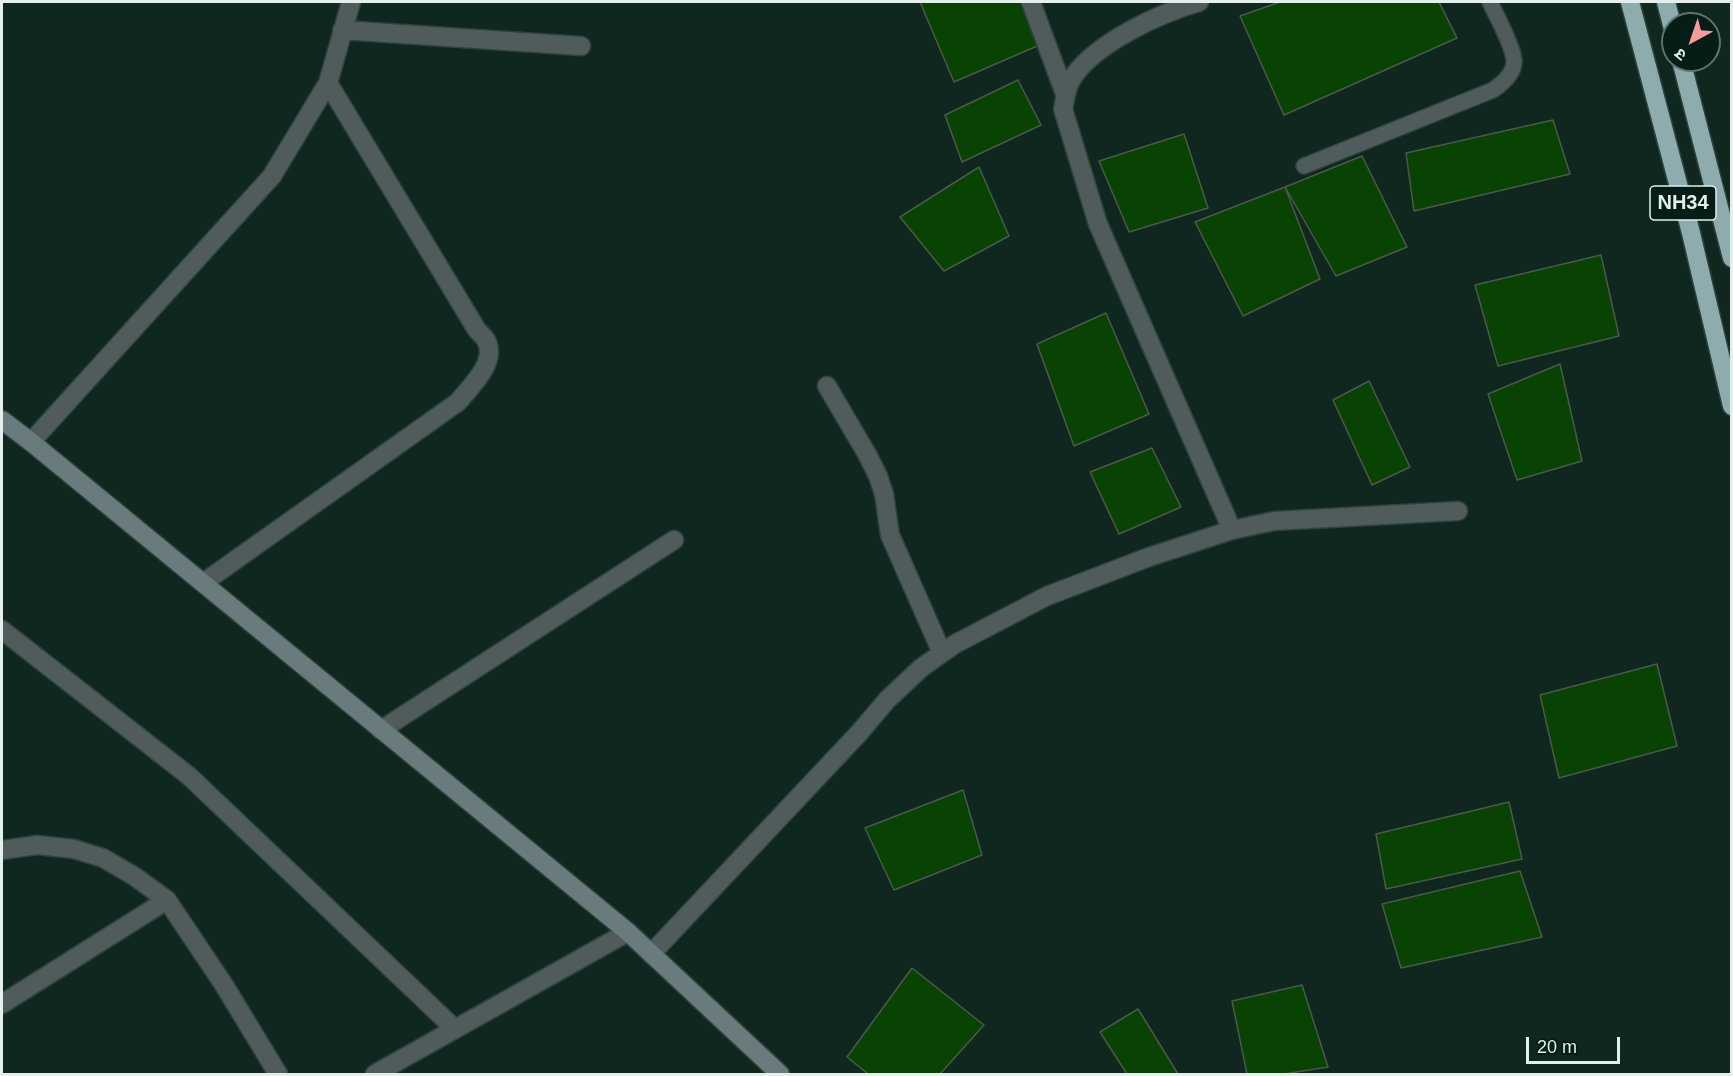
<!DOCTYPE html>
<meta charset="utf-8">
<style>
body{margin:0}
#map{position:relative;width:1733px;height:1076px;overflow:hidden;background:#102720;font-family:Arial,"Noto Sans Devanagari",sans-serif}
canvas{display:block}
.frame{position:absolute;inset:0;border:3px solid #e2efeb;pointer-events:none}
.north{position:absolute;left:1661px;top:12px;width:60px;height:60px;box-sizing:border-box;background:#061d17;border:2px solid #5e716c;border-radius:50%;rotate:220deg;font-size:16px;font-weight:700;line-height:24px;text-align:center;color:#e2efeb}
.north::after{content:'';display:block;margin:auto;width:21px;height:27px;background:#f59b9d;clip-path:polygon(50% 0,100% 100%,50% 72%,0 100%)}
.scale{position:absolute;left:1526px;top:1037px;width:94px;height:27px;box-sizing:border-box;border:3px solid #e2efeb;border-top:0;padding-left:8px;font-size:18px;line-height:21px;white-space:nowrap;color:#e2efeb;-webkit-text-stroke:4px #061d17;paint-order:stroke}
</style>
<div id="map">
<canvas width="1733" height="1076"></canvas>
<div class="frame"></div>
<div class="north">उ</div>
<div class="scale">20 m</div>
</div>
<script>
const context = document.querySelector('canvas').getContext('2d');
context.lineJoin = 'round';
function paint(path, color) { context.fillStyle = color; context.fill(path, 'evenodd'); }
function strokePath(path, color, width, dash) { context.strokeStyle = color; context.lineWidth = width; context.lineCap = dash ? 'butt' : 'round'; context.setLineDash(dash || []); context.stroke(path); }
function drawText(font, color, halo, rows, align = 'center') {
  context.font = font + ' Arial,sans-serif'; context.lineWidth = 6; context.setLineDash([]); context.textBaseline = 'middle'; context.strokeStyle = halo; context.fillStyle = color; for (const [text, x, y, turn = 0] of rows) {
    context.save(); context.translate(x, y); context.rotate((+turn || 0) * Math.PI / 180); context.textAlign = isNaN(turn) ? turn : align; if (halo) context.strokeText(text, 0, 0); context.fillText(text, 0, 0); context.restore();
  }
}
const building = new Path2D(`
 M920,2H1026L1044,43L954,82Z
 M1280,2H1439L1457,38L1284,115L1240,16Z
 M1018,80L1041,125L962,162L945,115Z
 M1553,120L1570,174L1414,211L1406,153Z
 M1184,134L1208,208L1129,232L1099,161Z
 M1362,156L1407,247L1336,276L1285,187Z
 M979,167L1009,236L944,271L900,217Z
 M1285,187L1320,279L1243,316L1195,222Z
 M1601,255L1619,336L1498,366L1475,285Z
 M1106,313L1149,414L1074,446L1037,344Z
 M1560,364L1582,461L1517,480L1488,394Z
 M1369,381L1410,467L1372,485L1333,400Z
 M1152,448L1181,507L1119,534L1090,472Z
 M1657,664L1677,746L1559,778L1540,695Z
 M963,790L982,855L894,890L865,828Z
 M1509,802L1522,859L1386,889L1376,834Z
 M1520,871L1542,937L1401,968L1382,904Z
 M912,968L984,1025L940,1074H868L847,1057Z
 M1302,985L1328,1067L1284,1074H1247L1232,1001Z
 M1138,1009L1178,1074H1127L1100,1032Z`);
const lane = new Path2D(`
 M1304,166L1493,90C1503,83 1515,73 1514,60C1513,46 1496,15 1490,2`);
const street = new Path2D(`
 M1031,2L1065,94
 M1199,2C1160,13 1090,45 1070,82C1066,91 1065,99 1063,109L1098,224L1232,530
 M342,30L581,46
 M827,386L867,454L878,476L884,494L890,535L942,653
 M31,442L272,176L328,83L351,2
 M203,583L458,402C470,387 498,362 486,340C484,337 480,333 477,330L328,83
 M2,630L189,776L455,1029
 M381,730L674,540
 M2,850L37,845L74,849L103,858L134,876L167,900L224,985L278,1074
 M651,954L859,733L887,700L921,668L955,644L1047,596L1149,557L1232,530L1274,521L1458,511
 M2,1004L167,900
 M375,1074L628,932`);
const secondary = new Path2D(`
 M2,420L31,442L628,932L780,1074`);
const highway = new Path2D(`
 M1630,2L1691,233L1732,406
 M1666,2L1673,29
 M1681,60L1732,258`);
const shields = [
 [1683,203,66]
];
const shieldNames = [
 ["NH34",1683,203]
];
paint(building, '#094303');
strokePath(building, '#4b5949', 1.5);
strokePath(lane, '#2d433c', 18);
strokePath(street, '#2d433c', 21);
strokePath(secondary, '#2d433c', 21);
strokePath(highway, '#2d433c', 21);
strokePath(lane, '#505b5c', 15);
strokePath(street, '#505b5c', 18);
strokePath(secondary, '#697b7d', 18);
strokePath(highway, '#8eabae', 18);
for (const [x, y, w] of shields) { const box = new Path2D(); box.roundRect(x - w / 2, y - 17, w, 34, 4.5); context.fillStyle = '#061d17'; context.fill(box); strokePath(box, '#e2efeb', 1.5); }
drawText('bold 20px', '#e2efeb', null, shieldNames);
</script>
